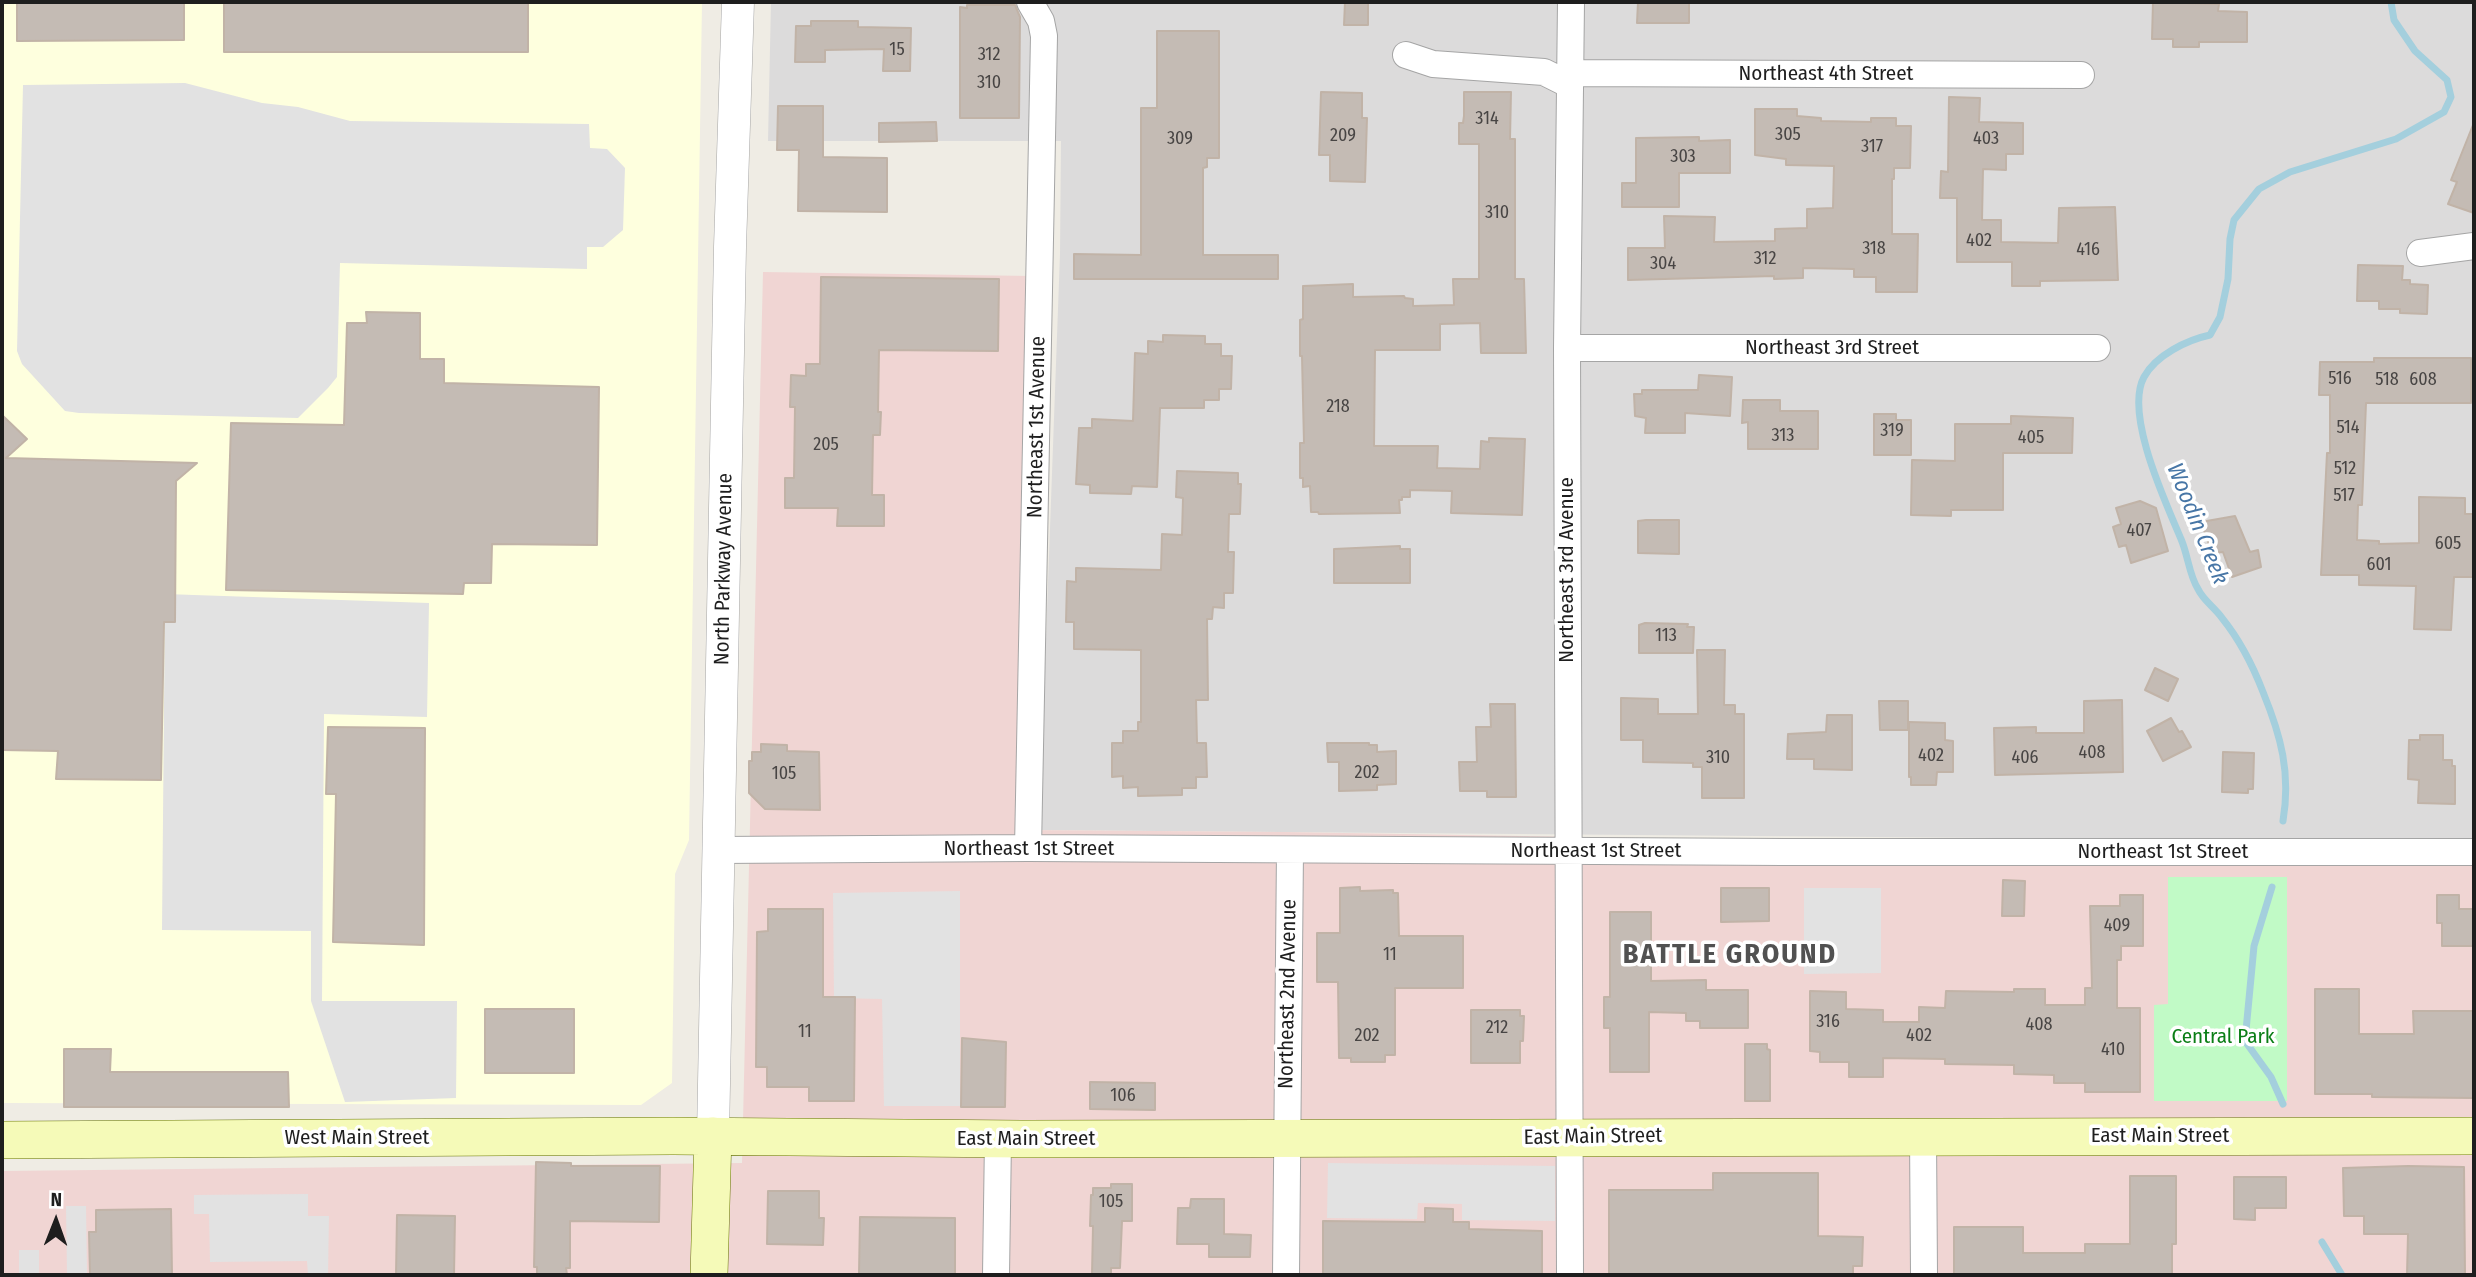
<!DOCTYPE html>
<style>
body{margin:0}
#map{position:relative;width:2476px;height:1277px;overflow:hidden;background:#efece4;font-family:"Fira Sans Condensed",sans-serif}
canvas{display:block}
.frame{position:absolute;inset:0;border:4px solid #1e1e1e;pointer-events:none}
.north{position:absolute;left:21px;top:1186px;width:70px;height:70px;-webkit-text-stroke:5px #fff;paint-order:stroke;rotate:1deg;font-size:19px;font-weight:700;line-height:28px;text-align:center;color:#1e1e1e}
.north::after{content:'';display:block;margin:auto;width:24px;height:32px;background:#1e1e1e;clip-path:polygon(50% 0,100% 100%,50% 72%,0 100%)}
</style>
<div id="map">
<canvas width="2476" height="1277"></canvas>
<div class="frame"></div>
<div class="north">N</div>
</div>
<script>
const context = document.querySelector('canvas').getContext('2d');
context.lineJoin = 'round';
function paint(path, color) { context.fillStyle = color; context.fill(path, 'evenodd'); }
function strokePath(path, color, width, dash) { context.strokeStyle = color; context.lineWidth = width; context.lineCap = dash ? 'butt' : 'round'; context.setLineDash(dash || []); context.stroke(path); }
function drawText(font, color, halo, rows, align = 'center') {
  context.font = font + ' "Fira Sans Condensed",sans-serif'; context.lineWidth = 7; context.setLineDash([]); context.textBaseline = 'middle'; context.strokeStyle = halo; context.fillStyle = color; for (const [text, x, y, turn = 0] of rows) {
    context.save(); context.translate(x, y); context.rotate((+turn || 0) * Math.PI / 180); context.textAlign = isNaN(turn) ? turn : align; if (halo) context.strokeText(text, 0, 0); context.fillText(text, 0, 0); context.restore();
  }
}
const residential = new Path2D(`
 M771,2H2474V842L1039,830L1060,254L1061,141H768Z`);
const commercial = new Path2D(`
 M763,272L1032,276L1023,830L1284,832L2474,852V1275H2V1171L742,1163Z`);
const education = new Path2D(`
 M2,2H702L689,840L675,874L672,1083L641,1105L2,1103Z`);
const religious = new Path2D(`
 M2474,584V842H2473Z`);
const park = new Path2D(`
 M2168,877H2287V1101H2154V1005L2168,1004Z`);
const parking = new Path2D(`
 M185,83L262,103L298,107L350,121L589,124L590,148L607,149L625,168L623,230L603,247H587V269L340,263L337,377L328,388L298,418L79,413L65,411L22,364L17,351L23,85Z
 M165,594L429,603L427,717L324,714L322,1001H457L456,1098L345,1102L311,1001V931L162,930Z
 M1804,888H1881V973L1804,974Z
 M960,891V1106H884L882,999L834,998L833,893Z
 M1328,1163L1555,1166V1221L1462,1220V1204L1418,1203L1417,1219L1327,1218Z
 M308,1194V1216H329L328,1275H308L307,1261L210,1262L209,1214H194V1195Z
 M66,1206H86L87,1275H67Z
 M19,1250H39V1275H19Z`);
const stream = new Path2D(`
 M2283,821C2291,773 2281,736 2263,692C2253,666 2239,639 2222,618C2215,608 2203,600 2198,589C2189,575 2188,555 2181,539C2166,503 2124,414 2144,377C2156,355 2187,340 2210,335L2220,317L2228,279L2230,239L2234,220L2259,189L2290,172L2396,139L2444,112L2451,97L2447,80L2415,51L2394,20L2391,2
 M2272,887L2254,946L2245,1041L2271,1077L2283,1104
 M2322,1242L2342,1275`);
const building = new Path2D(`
 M17,2H184V40L17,41Z
 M224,2H528V52H224Z
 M1345,2H1368V25H1344Z
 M1638,2H1689V23H1637Z
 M2153,2L2219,4L2218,11L2247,12V42H2199V47H2173V39H2152Z
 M967,5H1015L1020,17L1019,118H960V7L967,8Z
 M811,21H858V27L911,28L910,71H883L884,49L825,50V62H795L796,26H811Z
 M1157,31H1219V158H1207V167L1203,168V255H1278V279H1074V254L1141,255V108H1157Z
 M1321,92L1362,93V118H1367L1365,182L1330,181V155H1319Z
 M1464,92H1511L1510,139H1515V279H1524L1526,353H1481L1480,323L1440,324V350H1375L1374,446H1438L1437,468L1480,469L1481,441L1489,442V438L1525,439L1522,515L1451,513L1452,491L1410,490V497H1402V500H1399L1400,513L1319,514L1318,512H1311L1310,486L1303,487V478H1300V443H1304L1302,356H1300V320L1303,319V286L1353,284V297L1404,296L1405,298L1413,299V306L1454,305L1453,279H1479V144H1459V123H1463L1464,116Z
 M1949,97L1980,98L1979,122L2023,123V154H2006V170L1983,169L1982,220H2001V242L2058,243L2059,208L2115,207L2118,280L2040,281V286H2012V262H1957V198H1940L1941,171L1948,172Z
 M778,106H823V157L887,158V212L798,211L799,150H777Z
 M1755,109H1797V116L1821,118V121L1871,122V118H1896V126H1911L1910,168H1894V179H1892V234H1918L1917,292H1876V277H1854V269L1803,268V278L1774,279V276L1628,280V248H1665L1664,216L1715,217L1714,242L1775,241V229L1807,228V209L1833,208L1834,166L1786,165V159L1755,155Z
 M936,122L937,141L879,142V123Z
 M2473,125H2474V213L2448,204L2457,182L2451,180Z
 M1699,137V141L1730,140V173H1679V207H1622V183H1636V138Z
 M2358,265L2403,266L2402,280H2410V284L2428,285L2427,314L2400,313V309H2379V301H2357Z
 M821,277L999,279L998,351L879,350L878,412H881L880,435H873L872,495H884V526H837L838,508H785V478H794L795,407H790L791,375L806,376V364H820Z
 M366,312L420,313V359H444V383L599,387L597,545L492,544L491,583H464L463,594L226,590L231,423L344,425L347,323H367Z
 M1163,335L1205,336V344H1221V356H1232L1231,389H1219V400H1204V408H1160L1157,487L1132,486L1131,494L1090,493V485L1076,484L1079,428H1092V419L1133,421L1135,353L1148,354V341L1163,342Z
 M2374,358H2471V403H2366L2362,505H2358L2357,540L2379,541V544L2419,543V497L2465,498V514H2474V577H2454L2451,630L2414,629L2416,586L2359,585V575H2321L2327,453H2330V395H2319L2320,362H2374Z
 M1699,375L1732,377L1730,416L1685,413V433H1645L1646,418L1635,416L1634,394H1642V390H1698Z
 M1743,400H1780V411H1818V449H1748V422L1742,423Z
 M1874,414H1896V420H1911V455H1874Z
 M2,415L27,439L6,458L197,463L176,481L175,622H164L161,780L56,779L58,751L2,750Z
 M2011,416L2073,418L2072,453H2003V510H1951V516L1911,515L1912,460L1955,461V424H2011Z
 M1177,471L1238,473V484H1241L1240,514H1229L1228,552H1234L1233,593H1224V608L1213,607L1212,619H1207L1208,700H1196L1197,743H1206L1207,777H1196V788H1182V795L1138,796V787L1123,788V776L1112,777V743H1123V731H1138V722H1141V650L1074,649V622H1066L1067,581L1076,582V568L1161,570L1162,534L1182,535L1183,498L1176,497Z
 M2140,501L2156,508L2168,551L2131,563L2126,545L2119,547L2113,527L2121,524L2116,508Z
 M2235,516L2250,552L2258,550L2261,567L2232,577L2223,552L2212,553L2201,522Z
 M1646,520H1679V554L1638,553V521Z
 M1400,546V549H1410V583H1334V549Z
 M1645,623L1688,624L1687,627H1694L1693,653H1639V625Z
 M1697,650H1725L1724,705H1735V714H1744V798H1702V767H1693V763L1643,762V740H1621V698L1658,699V714H1698Z
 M2155,668L2178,679L2168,701L2145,690Z
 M2122,700L2123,772L1995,775L1994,728L2036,727V733H2084V701Z
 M1879,701H1908V730H1880Z
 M1490,704H1515L1516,797H1487V791H1460L1459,762H1477L1476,727H1491Z
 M1827,715H1852V770L1814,769V759H1787L1788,734L1826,732Z
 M2171,718L2179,732L2182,731L2191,747L2163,761L2147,731Z
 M1909,722L1945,723V740L1953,741V772H1937L1936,785H1911V777H1909Z
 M328,727L425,728L424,945L333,942L336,794H326Z
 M2420,735H2443V760H2452V766H2455V804L2418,803L2419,780L2408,779L2409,740H2420Z
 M1327,743H1369V745H1377V752L1396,751V784L1377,785V790L1339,791V762H1328Z
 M761,744L787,745V751L819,752L820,810L765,809L749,793V761H752V752H761Z
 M2223,752L2254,753L2253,789H2248V793L2222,792Z
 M2003,880L2025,881L2024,916H2002Z
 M1360,887V891L1393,890V893H1398L1399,936H1463V988H1395V1055H1385V1062H1351V1058H1339L1338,982H1317V933H1340V888Z
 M1721,888H1769V921L1721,922Z
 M2120,895H2143V946H2121V960H2117V1008H2140V1092H2085V1083H2054V1075L2014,1074V1065L1945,1064V1059L1883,1058V1077H1849V1062H1820V1052L1810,1051V991L1846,992V1009L1883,1010V1022H1919V1007L1945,1008L1946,991L2014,992V989H2045V1005H2085V988H2092L2090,906H2120Z
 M2437,895H2459V909H2474V946H2442V923H2437Z
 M768,909H823V997H855L854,1101H809V1087H767V1067H756L757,932L768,931Z
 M1610,912H1651V981L1706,980V990H1748V1028H1700V1021H1686V1013L1649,1012V1072H1610V1028H1604V997H1610Z
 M2315,989H2359V1034H2414L2413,1011H2474V1098L2372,1097V1094H2315Z
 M485,1009H574V1073H485Z
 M1471,1010H1520V1016H1524L1523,1041H1520V1063H1471Z
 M962,1038L1006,1042L1005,1107H961Z
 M1745,1044H1767V1049L1770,1050V1101H1745Z
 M64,1049H111L110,1072H288L289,1107H64Z
 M1090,1082L1155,1083V1110L1090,1109Z
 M536,1162L571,1163V1166H660L659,1222L570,1221V1268H566L567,1275H537V1267H534Z
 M2408,1166L2464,1167L2465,1275H2407L2408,1234H2364V1216H2344L2343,1168Z
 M1713,1173H1818V1236L1863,1237L1862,1266H1853V1275H1609V1190H1713Z
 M2130,1176H2176V1244H2172V1275H1954V1227H2023V1253H2085V1244H2130Z
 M2234,1177H2286V1208H2255V1220L2234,1219Z
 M1111,1184H1132V1221H1122L1120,1268H1111V1275H1092L1093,1226H1090L1091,1195H1093V1188H1111Z
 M768,1191H819V1218H824L823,1245L767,1244Z
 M1191,1199H1224V1234L1251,1235L1250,1257H1209V1244H1177L1178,1208H1190Z
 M1425,1208L1453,1209V1222H1469V1229L1542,1231V1275H1323V1221L1425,1222Z
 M171,1209L172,1275H90L89,1232H96V1210Z
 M397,1215L455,1216L454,1275H396Z
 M860,1217L955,1218V1275L859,1274Z`);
const minor = new Path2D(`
 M1406,55L1433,64L1544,72L1570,85
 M1570,73L2081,75
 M2420,253L2474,246
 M1567,348H2097
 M1028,848L1044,36L1041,21L1030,2
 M718,850L1028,848L1784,852H2474
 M1923,1136L1924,1275
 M996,1275L998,1139
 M1286,1275L1290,850
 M1570,1275L1567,348L1571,2`);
const tertiary = new Path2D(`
 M713,1136L730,247L738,2`);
const secondary = new Path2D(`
 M2,1140L673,1136L1022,1139L2474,1136
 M709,1275L713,1136`);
const numberNames = [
 ["15",897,50],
 ["312",989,55],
 ["310",989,83],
 ["314",1487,119],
 ["305",1788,135],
 ["209",1343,136],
 ["309",1180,139],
 ["403",1986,139],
 ["317",1872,147],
 ["303",1683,157],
 ["310",1497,213],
 ["402",1979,241],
 ["318",1874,249],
 ["416",2088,250],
 ["312",1765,259],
 ["304",1663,264],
 ["516",2340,379],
 ["518",2387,380],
 ["608",2423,380],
 ["218",1338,407],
 ["514",2348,428],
 ["319",1892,431],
 ["313",1783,436],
 ["405",2031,438],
 ["205",826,445],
 ["512",2345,469],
 ["517",2344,496],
 ["407",2139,531],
 ["605",2448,544],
 ["601",2379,565],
 ["113",1666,636],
 ["408",2092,753],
 ["402",1931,756],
 ["310",1718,758],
 ["406",2025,758],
 ["202",1367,773],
 ["105",784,774],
 ["409",2117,926],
 ["11",1390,955],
 ["316",1828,1022],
 ["408",2039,1025],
 ["212",1497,1028],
 ["11",805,1032],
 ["202",1367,1036],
 ["402",1919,1036],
 ["410",2113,1050],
 ["106",1123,1096],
 ["105",1111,1202]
];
const streetNames = [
 ["Northeast 4th Street",1826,74],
 ["Northeast 3rd Street",1832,348],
 ["Northeast 1st Avenue",1037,427,-89],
 ["North Parkway Avenue",724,569,-89],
 ["Northeast 3rd Avenue",1567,570,-90],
 ["Northeast 1st Street",1029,849],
 ["Northeast 1st Street",1596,851],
 ["Northeast 1st Street",2163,852],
 ["Northeast 2nd Avenue",1288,994,-89],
 ["East Main Street",2160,1136],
 ["East Main Street",1593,1137,-1],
 ["West Main Street",357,1138],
 ["East Main Street",1026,1139]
];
const parkNames = [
 ["Central Park",2223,1037]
];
const waterNames = [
 ["Woodin Creek",2197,524,68]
];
const districtNames = [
 ["BATTLE GROUND",1730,955]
];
paint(residential, '#dcdbdb');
paint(commercial, '#f0d5d3');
paint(education, '#feffde');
paint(religious, '#ccc');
paint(park, '#c1fac6');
paint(parking, '#e2e2e2');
strokePath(stream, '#a4cfdd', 7);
paint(building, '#c4bbb4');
strokePath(building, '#c1b3a7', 2);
strokePath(minor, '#a5a5a5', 28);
strokePath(tertiary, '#a5a5a5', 33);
strokePath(secondary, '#687604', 38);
strokePath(minor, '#fff', 26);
strokePath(tertiary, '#fff', 32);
strokePath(secondary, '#f5fab8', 37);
drawText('18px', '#484544', null, numberNames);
drawText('21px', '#1e1e1e', '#fff', streetNames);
drawText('21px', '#0b7e16', '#fff', parkNames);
drawText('italic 23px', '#4776a6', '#fff', waterNames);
context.letterSpacing = '2px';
drawText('bold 28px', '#515151', '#fff', districtNames);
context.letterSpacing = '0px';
</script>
